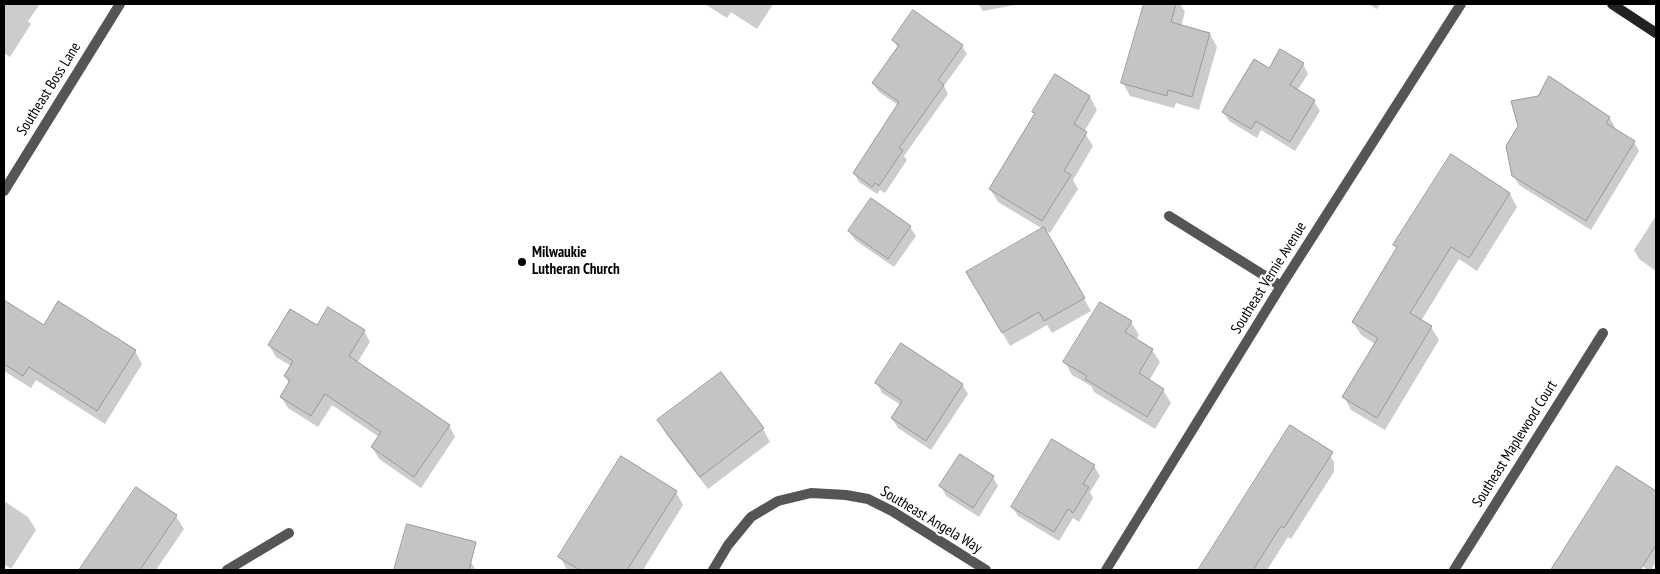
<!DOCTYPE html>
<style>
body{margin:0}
#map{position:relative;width:1660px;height:574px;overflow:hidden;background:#fff;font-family:"PT Sans Narrow",sans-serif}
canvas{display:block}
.frame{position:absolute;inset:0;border:5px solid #000;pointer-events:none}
</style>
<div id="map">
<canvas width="1660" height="574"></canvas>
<div class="frame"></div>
</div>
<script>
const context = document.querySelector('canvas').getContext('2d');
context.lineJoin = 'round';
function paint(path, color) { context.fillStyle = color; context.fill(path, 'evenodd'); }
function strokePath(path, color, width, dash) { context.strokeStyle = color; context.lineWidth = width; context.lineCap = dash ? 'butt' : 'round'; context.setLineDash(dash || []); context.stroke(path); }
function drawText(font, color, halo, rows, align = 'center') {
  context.font = font + ' "PT Sans Narrow",sans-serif'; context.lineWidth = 4.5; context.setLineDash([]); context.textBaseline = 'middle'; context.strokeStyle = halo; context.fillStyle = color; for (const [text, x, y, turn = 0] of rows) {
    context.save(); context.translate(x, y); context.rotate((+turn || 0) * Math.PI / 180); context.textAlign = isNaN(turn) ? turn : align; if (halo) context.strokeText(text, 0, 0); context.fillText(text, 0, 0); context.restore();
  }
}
const shadow = new Path2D(`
 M4,4H40L28,21L31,24L10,57L4,53Z
 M705,4H773L757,29L731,12L727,18Z
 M978,4H1020L983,11Z
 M1145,4H1180L1185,12L1181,26L1210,34L1217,47L1199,110L1176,103L1174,108L1130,96L1123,83Z
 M1369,4H1380L1377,9Z
 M893,40L962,46L967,54L944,86L948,94L904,156L907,160L885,193L880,190L877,194L859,182L854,173L899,106L878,91L873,83L898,48Z
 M1303,64L1308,74L1297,91L1314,101L1320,111L1295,151L1261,130L1257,138L1229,121L1223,112L1269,69Z
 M1055,76L1090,97L1097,110L1084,132L1093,146L1073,180L1078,189L1050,233L1045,230L1091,311L1052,333L1047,325L1010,346L968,273L1043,229L998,202L990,189L1035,114L1034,112Z
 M1609,117L1615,127L1613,129L1634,142L1639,151L1591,230L1519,185L1514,176Z
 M1451,156L1510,194L1517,207L1477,271L1459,259L1421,321L1431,327L1439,340L1385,430L1351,410L1344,397L1375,344L1361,335L1353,322L1397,249L1394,245Z
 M1656,216V271L1639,259L1634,250Z
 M910,227L916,236L894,267L855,240L849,231Z
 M11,306L44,326L135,351L142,364L105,424L36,380L31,388L4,371V317Z
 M1131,322L1139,335L1136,340L1152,350L1160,362L1149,381L1163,390L1171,403L1155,429L1094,392L1091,386L1072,375L1065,362Z
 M317,327L364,331L370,342L357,363L449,425L455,437L421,488L379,459L372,447L379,437L332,405L318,427L288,408L281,397L289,384L285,376L291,366L276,357L269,345Z
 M721,373L763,429L770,442L708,489L666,434L659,421Z
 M877,383L962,384L968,394L931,450L898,428L892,418L901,405L882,393Z
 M1291,427L1327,450L1334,462V472L1291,539L1288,537L1267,570H1200Z
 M1052,441L1094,466L1100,476L1090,492L1093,498L1079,522L1073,518L1059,541L1018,516L1012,507Z
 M1618,468L1656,492V562L1651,570H1648L1634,561L1628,570H1551Z
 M993,477L998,486L979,517L946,496L941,486Z
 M136,489L176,516L184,529L156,570H81Z
 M676,492L683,505L643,570H567L560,557Z
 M4,501L28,517L36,530L11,569L4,564Z
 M408,525L470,561L476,570H396Z`);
const building = new Path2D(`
 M1144,4H1176L1171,22L1210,33L1192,97L1168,90L1167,96L1121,83Z
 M913,10L963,45L938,80L944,85L899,148L903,150L879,186L875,183L872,187L853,173L899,102L872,83L899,45L892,40Z
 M1280,49L1304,63L1290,85L1315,100L1290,142L1256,121L1251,129L1222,112L1254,59L1269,68Z
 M1055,74L1090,96L1074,124L1087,132L1064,171L1071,175L1042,221L989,189L1035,113L1032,112Z
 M1549,76L1610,117L1606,123L1635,141L1586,221L1512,176L1506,146L1518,126L1511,101L1538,96Z
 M1451,154L1510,193L1469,258L1451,247L1410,313L1432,326L1377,418L1342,397L1378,338L1352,322L1397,247L1393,245Z
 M871,198L911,226L888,259L848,231Z
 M1044,227L1085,298L1044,321L1039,312L1002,333L966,272Z
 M4,300L44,325L58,301L136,350L97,411L29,367L23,376L4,364Z
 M1100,302L1132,321L1125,332L1153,349L1139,373L1164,389L1147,417L1085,379L1087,376L1063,362Z
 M328,307L365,330L349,356L450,425L414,477L371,447L381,432L325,394L311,416L280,397L290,380L284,376L293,361L268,345L290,309L317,325Z
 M901,343L963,384L926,441L891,418L902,401L875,383Z
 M721,372L764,428L700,477L657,420Z
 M1290,425L1333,452L1284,528L1281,526L1253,570H1198Z
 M1052,439L1095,465L1083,484L1089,487L1073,513L1068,509L1054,532L1011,507Z
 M960,454L994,476L973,508L939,486Z
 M621,456L677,491L627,570H580L558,557Z
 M1617,466L1656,491V545L1640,570H1551Z
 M136,487L177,515L140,570H79Z
 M407,524L476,542L469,570H394Z`);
const minor = new Path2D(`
 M4,191L120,4
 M1169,216L1281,286
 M227,570L289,533
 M713,570L728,545L751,517L778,501L811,493L846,495L868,499L892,511L986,570
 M1106,570L1281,286L1461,4
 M1454,570L1603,333`);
const secondary = new Path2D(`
 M1612,4L1656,33`);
const markers = [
 [522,262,5,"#000"]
];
const streetNames = [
 ["Southeast Boss Lane",49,89,-58],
 ["Southeast Vernie Avenue",1269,278,-58],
 ["Southeast Maplewood Court",1515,444,-58],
 ["Southeast Angela Way",931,520,31]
];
const poiNames = [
 ["Milwaukie",532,253],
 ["Lutheran Church",532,270]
];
paint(shadow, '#0003');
paint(building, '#c4c4c4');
strokePath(building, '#999', 1);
strokePath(minor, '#555', 10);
strokePath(secondary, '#222', 10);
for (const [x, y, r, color] of markers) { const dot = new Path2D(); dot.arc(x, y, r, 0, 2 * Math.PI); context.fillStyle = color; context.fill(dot); strokePath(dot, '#fff', 2); }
drawText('15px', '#000', '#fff', streetNames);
drawText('bold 15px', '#000', '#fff', poiNames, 'left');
</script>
